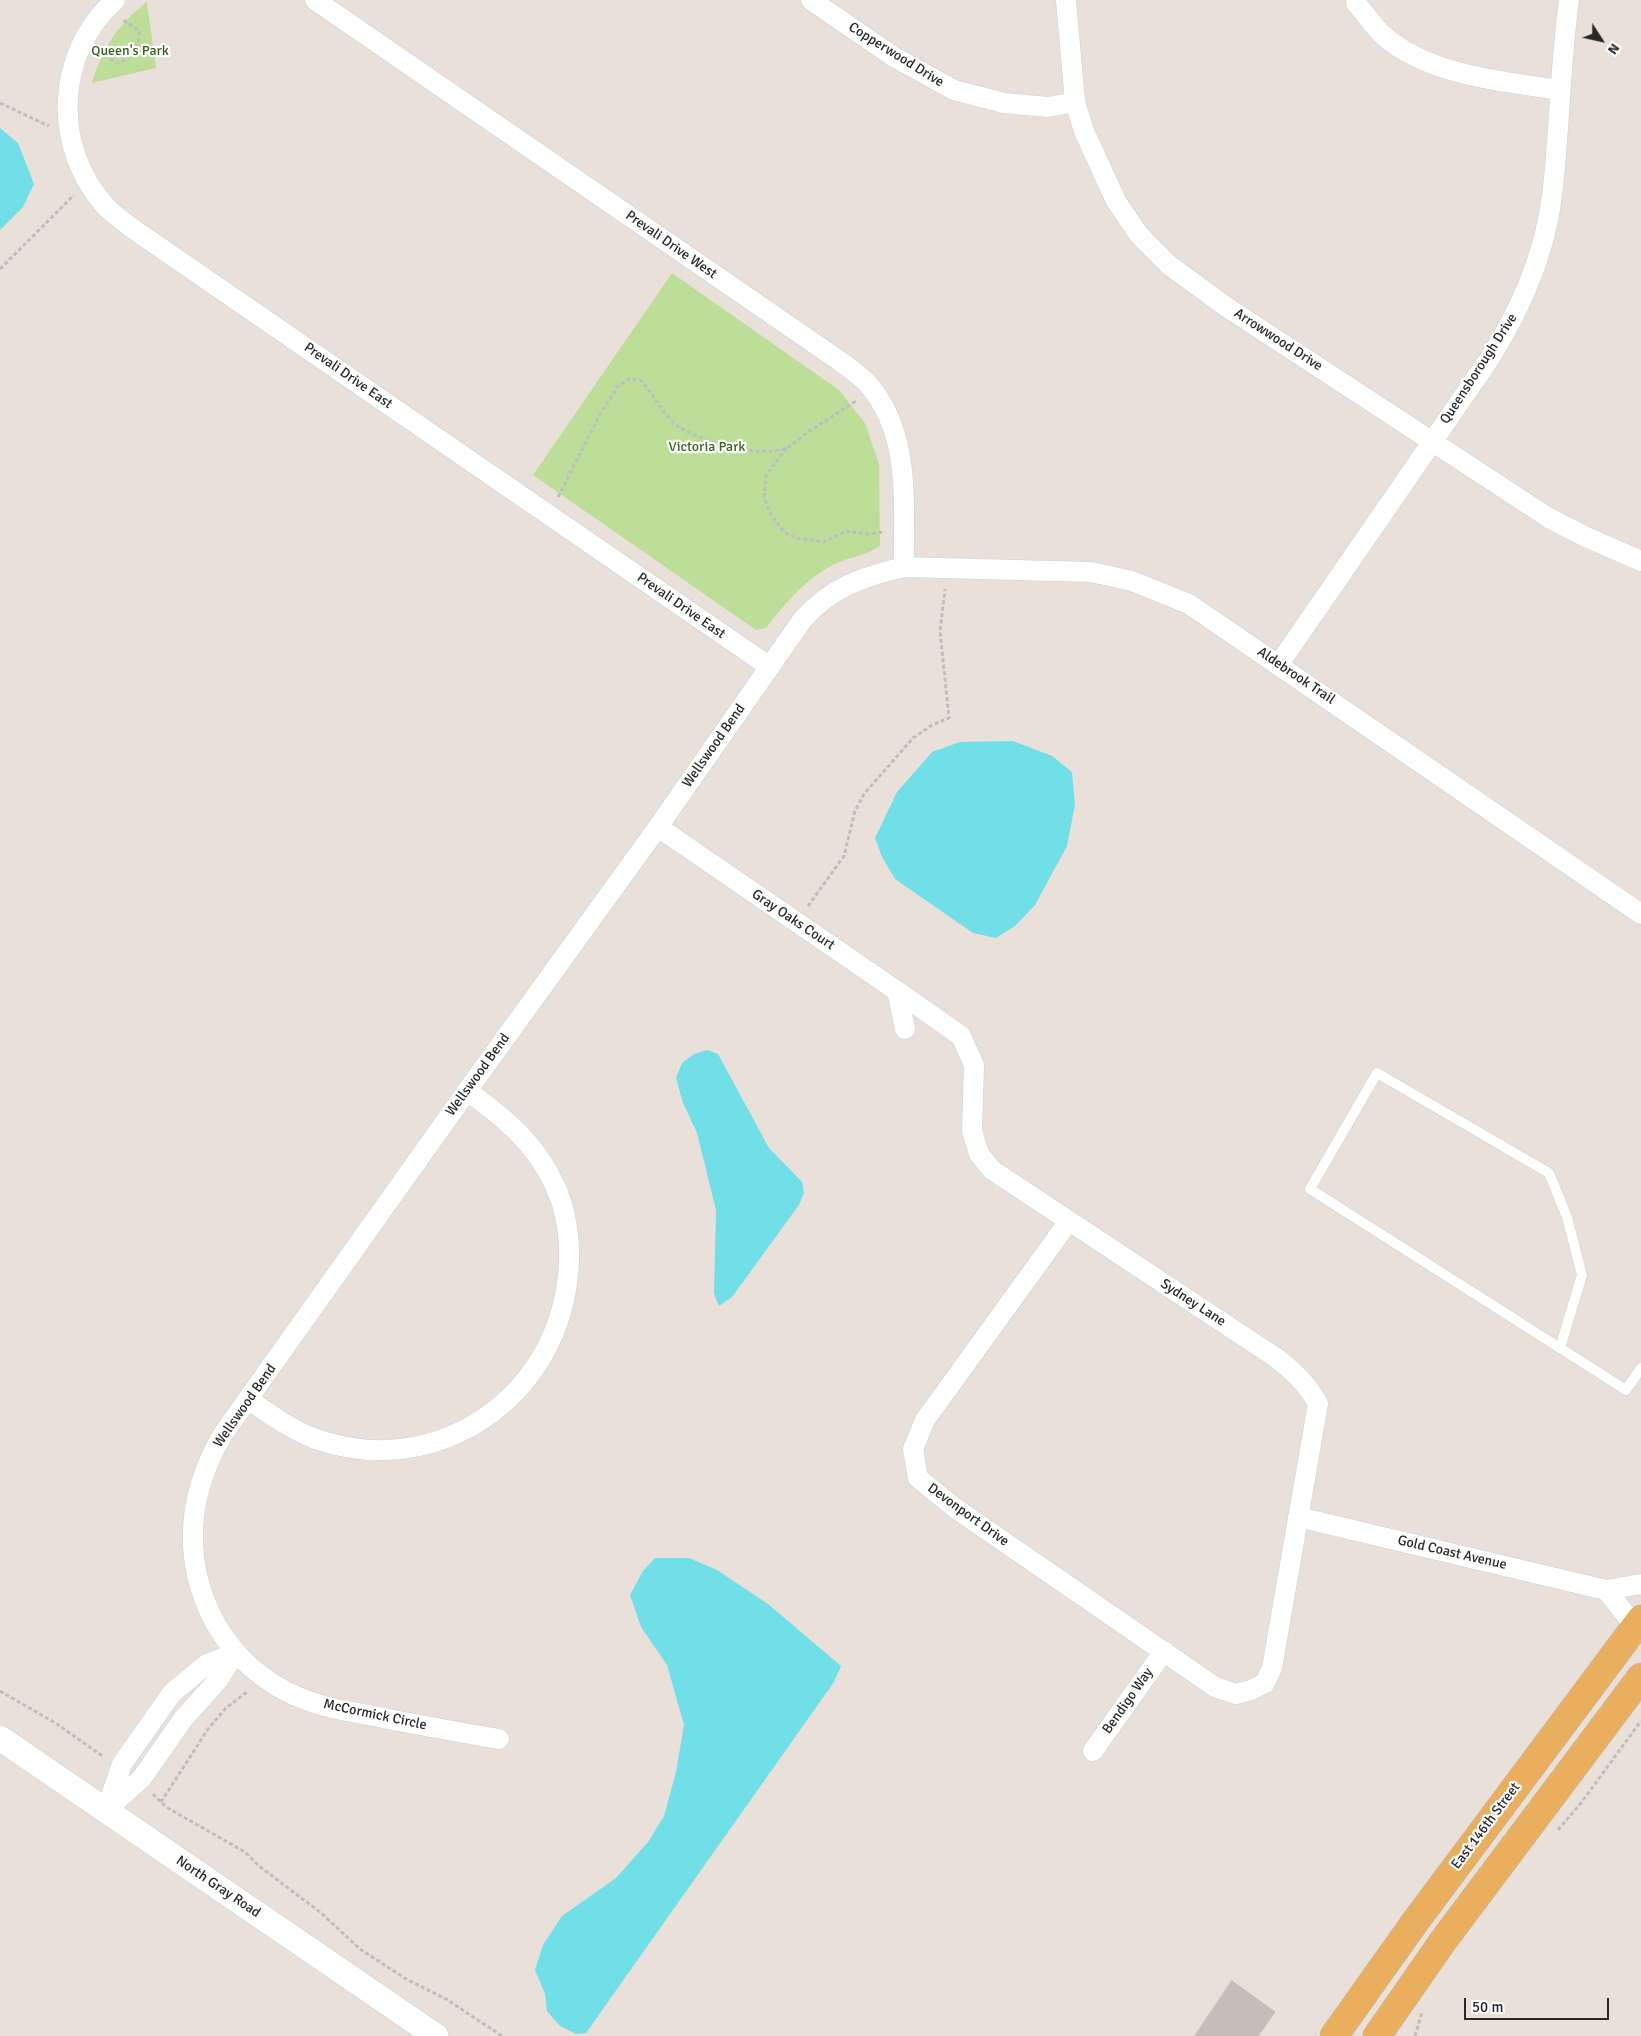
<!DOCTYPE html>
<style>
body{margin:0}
#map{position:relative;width:1641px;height:2036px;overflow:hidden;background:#eae0da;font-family:Signika,sans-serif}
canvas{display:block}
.north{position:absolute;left:1576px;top:15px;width:50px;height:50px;-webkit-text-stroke:4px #fff;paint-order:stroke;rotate:125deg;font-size:14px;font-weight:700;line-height:20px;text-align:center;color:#282828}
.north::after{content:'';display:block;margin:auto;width:18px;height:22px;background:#282828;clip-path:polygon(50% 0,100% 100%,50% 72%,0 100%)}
.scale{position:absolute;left:1464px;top:1998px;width:145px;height:22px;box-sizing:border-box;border:2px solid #282828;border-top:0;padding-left:6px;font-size:15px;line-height:18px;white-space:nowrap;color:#282828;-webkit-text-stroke:4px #fff;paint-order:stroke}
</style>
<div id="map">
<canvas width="1641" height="2036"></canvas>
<div class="north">N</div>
<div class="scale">50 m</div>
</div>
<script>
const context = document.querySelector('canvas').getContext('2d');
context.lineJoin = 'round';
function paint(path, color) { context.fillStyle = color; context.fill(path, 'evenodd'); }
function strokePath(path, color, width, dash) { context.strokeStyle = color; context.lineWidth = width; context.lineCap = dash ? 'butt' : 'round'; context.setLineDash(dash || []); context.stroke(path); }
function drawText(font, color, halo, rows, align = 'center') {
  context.font = font + ' Signika,sans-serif'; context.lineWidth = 4.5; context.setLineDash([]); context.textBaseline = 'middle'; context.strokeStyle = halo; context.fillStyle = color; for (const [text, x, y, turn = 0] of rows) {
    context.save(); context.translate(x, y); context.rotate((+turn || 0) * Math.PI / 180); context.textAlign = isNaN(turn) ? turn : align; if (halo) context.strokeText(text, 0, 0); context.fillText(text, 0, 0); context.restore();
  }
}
const green = new Path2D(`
 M147,2L156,68L92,83C103,47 117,25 147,2Z
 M672,273L839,390L865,423L879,464L880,546C866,556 848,557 833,565C805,579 785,604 766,628L756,630L533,475Z`);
const water = new Path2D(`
 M0,128L18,143L34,184L23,207L0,230Z
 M1013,741L1052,756L1072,772L1075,805L1067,846L1035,905L1015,926L996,938L973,933L895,879L882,857L875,838L897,792L932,752L960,742Z
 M707,1050L718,1054L769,1148L802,1182L804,1193L799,1205L732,1297L719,1306L714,1293L716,1210L697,1133L683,1103L676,1078L682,1063L694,1054Z
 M655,1558H689L717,1570L768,1604L841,1666L834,1682L586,2033L576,2034L560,2026L547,2011L545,1994L535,1970L543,1945L562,1916L616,1878L648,1842L664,1816L676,1772L684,1725L667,1665L641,1627L630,1595L643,1571Z`);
const building = new Path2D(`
 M1232,1981L1275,2012L1258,2036H1195Z`);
const path = new Path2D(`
 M99,52L117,63C130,60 141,45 139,31L122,19
 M0,103L49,126
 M0,269L74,195
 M786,448L766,476L764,497L771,515L784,532L796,538L824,542L846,531L869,534L884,532
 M558,497L598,418L618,386L629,379L640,380C653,393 660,410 673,422C694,441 759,459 786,448C793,445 801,437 808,432C824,422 840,411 856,401
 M808,906L844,856L855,811L864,794L913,738L932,725L949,718L940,631L945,589
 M0,1691L57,1724L104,1757
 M153,1794L166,1807L245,1852L259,1866L320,1912L360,1949L406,1979L446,1999L502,2036
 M161,1802L208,1729L226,1708L247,1692
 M1558,1830L1581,1803L1641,1721
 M1415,2036L1422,2012`);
const service = new Path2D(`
 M1560,1348L1582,1275L1567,1217L1549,1173L1377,1073L1310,1189L1626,1390L1641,1368`);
const minor = new Path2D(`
 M115,0C55,54 52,147 106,207C115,216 126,223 136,231L770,667
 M315,0L834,357C845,365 858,373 867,383C912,433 903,505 904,567
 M811,0L894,57L954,90L1004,103L1048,107L1075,102
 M1066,0L1075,102L1084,131L1116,201L1139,235L1169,265L1225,306L1549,518L1586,537L1641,561
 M1356,3C1365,13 1373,26 1383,35C1427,75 1504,82 1560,90
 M1279,664L1488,361C1511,325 1529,288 1541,248C1553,209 1555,168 1558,128C1561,85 1563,43 1569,0
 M658,827L897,991L905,1029
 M897,991L961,1036L974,1065L972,1131L979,1154L992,1170L1278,1359C1295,1373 1308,1385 1318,1404L1272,1668L1265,1683L1251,1690L1236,1694L1215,1687L955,1508L918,1478L913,1449L925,1420L1069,1221
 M248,1399C270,1414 291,1430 316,1439C429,1479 546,1407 566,1290C571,1262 570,1232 562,1204C545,1152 510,1121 467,1091
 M1298,1517L1606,1590L1641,1584
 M1606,1590L1635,1626
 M499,1739C462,1733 425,1726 388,1719C369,1715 350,1712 332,1708C263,1692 213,1644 197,1575C186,1524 197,1478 223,1434L467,1091L658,827L803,619C832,587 862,577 904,567L1091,572L1132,581L1189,604L1641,914
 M1093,1751L1164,1651
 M107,1809L142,1778L183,1719L219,1679L235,1653
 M106,1810L122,1764L172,1693L207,1664L235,1653`);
const tertiary = new Path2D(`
 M0,1738L436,2036`);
const primary = new Path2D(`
 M1334,2036L1415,1922L1641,1619
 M1377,2036L1443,1941L1641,1677`);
const parkNames = [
 ["Queen's Park",130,51],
 ["Victoria Park",707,447]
];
const streetNames = [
 ["Copperwood Drive",896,55,32],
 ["Prevali Drive West",671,245,35],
 ["Arrowwood Drive",1278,340,33],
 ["Queensborough Drive",1479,369,-57],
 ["Prevali Drive East",348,376,35],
 ["Prevali Drive East",681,606,35],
 ["Aldebrook Trail",1296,676,34],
 ["Wellswood Bend",714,746,-55],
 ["Gray Oaks Court",793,920,34],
 ["Wellswood Bend",478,1075,-54],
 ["Sydney Lane",1193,1303,33],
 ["Wellswood Bend",245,1406,-55],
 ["Devonport Drive",968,1515,36],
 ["Gold Coast Avenue",1452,1553,13],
 ["Bendigo Way",1128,1701,-55],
 ["McCormick Circle",375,1715,12],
 ["East 146th Street",1486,1826,-53],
 ["North Gray Road",218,1887,34]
];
paint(green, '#bdde98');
paint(water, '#70dfe8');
paint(building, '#c5bdb9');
strokePath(building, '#c5bbb4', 1);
strokePath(service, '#c8cfd9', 11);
strokePath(minor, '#c8cfd9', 21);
strokePath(tertiary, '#c8cfd9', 26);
strokePath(primary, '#bebebe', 29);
strokePath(path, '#bebebe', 3, [4, 2.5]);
strokePath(service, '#fff', 10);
strokePath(minor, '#fff', 20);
strokePath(tertiary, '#fff', 25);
strokePath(primary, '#e9af5f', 28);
drawText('14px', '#37601c', '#fff', parkNames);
drawText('14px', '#282828', '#fff', streetNames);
</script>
